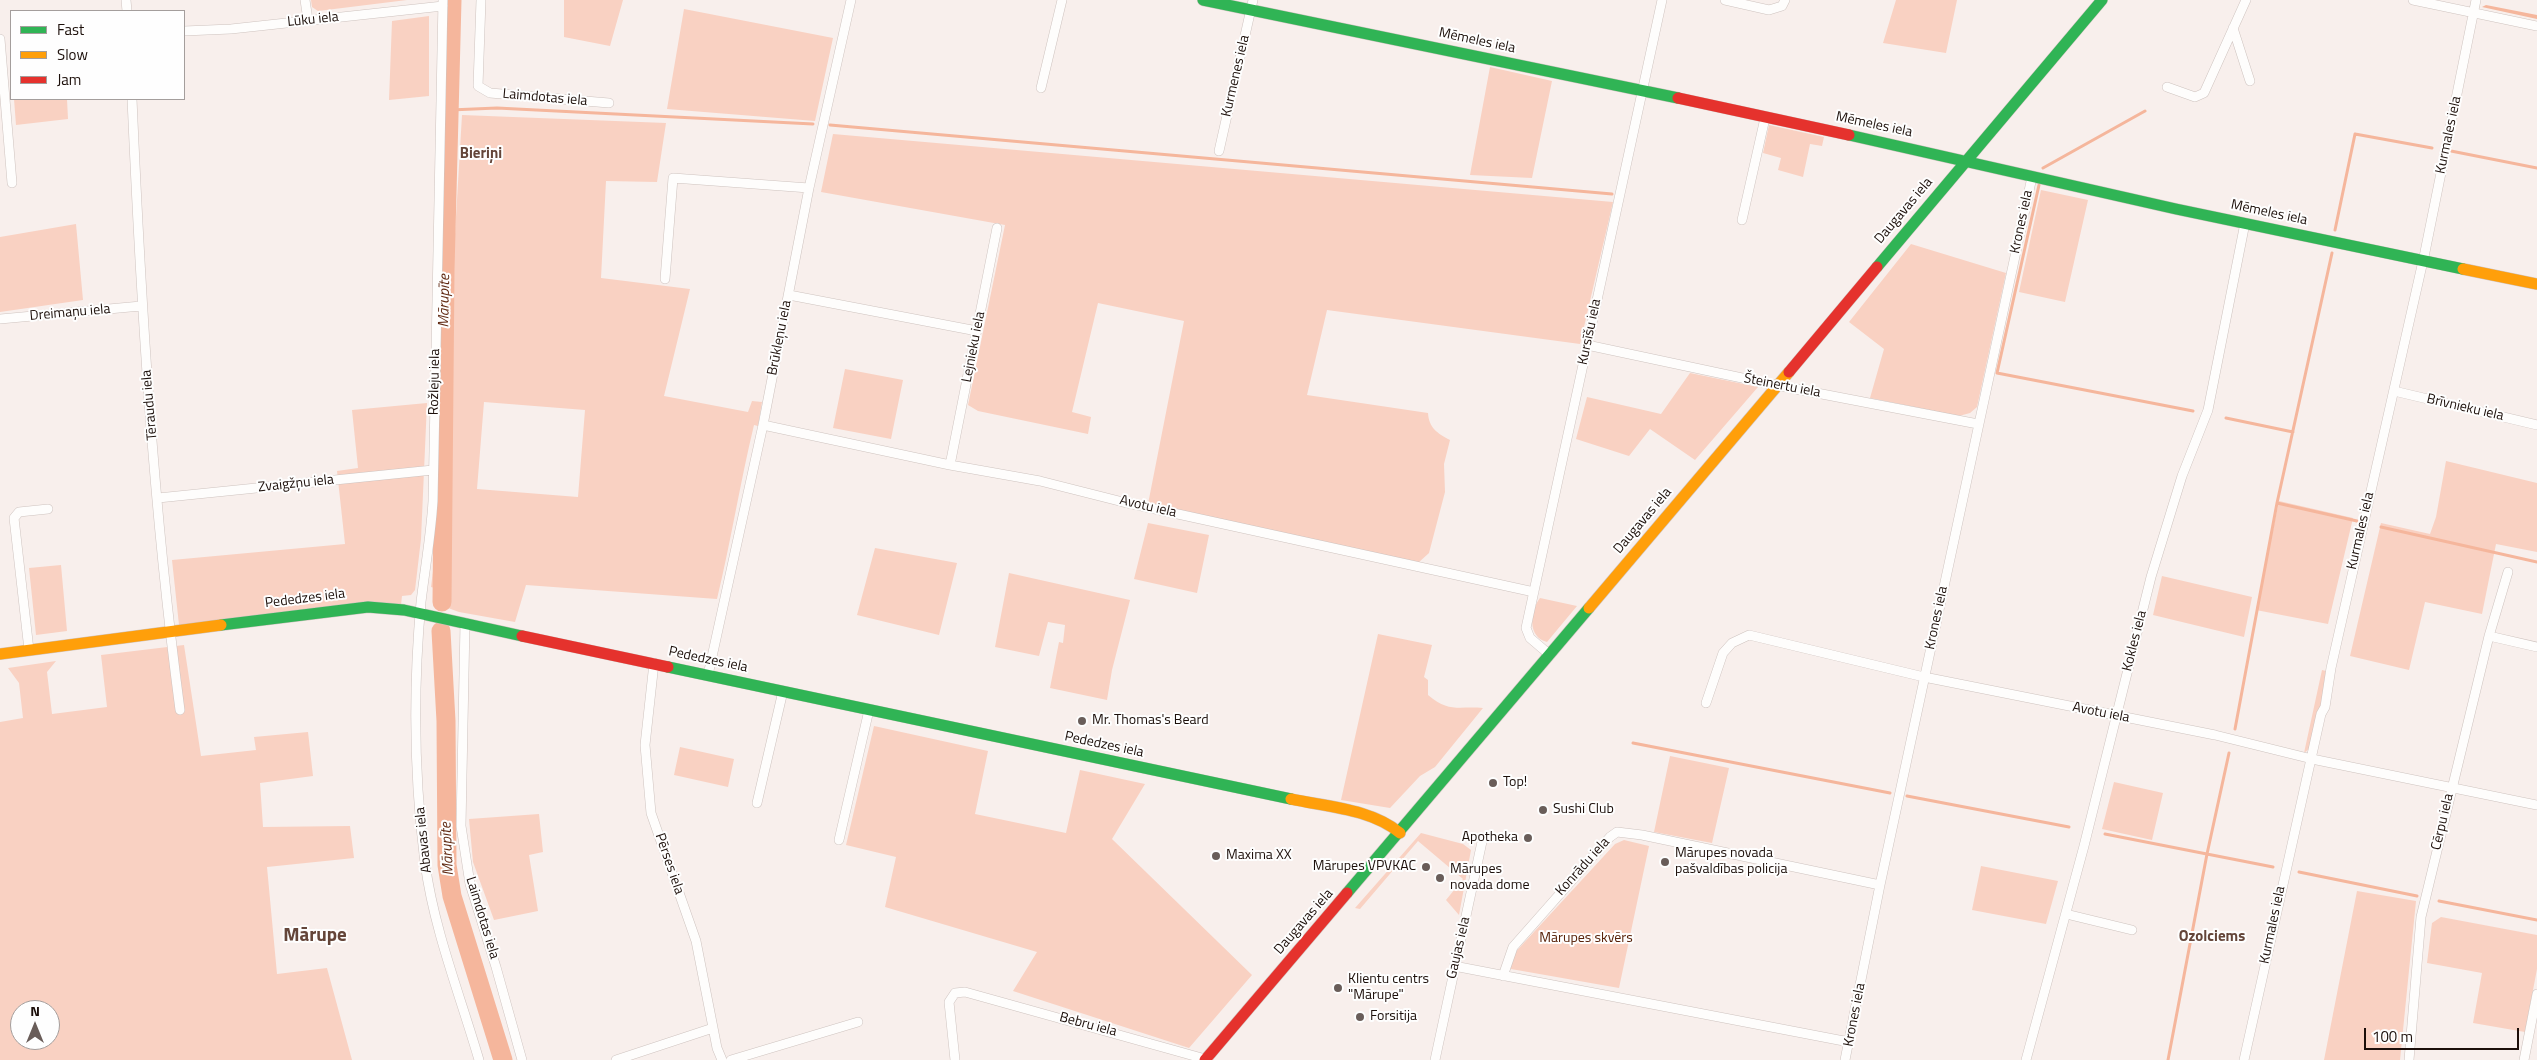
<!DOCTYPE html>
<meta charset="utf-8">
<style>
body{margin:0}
#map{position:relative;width:2537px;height:1060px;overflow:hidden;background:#f8efec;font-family:"Titillium Web",sans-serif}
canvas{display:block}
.legend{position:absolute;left:10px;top:10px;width:175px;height:90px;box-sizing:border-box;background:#fefefe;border:1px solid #a49e9c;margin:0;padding:6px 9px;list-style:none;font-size:15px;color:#1c0f0a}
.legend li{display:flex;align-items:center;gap:10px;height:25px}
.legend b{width:25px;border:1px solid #a49e9c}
.north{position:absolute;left:10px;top:1000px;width:50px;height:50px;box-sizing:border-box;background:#fefefe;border:1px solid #a49e9c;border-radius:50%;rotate:0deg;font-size:14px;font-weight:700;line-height:20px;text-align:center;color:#1c0f0a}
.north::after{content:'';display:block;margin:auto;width:18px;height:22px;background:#695d59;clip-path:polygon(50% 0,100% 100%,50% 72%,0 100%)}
.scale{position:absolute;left:2364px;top:1028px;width:155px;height:22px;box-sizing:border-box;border:2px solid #1c0f0a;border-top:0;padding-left:6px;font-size:15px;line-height:18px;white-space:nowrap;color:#1c0f0a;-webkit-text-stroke:4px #fefefe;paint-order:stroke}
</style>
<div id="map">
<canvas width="2537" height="1060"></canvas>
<ul class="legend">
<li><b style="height:6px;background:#30b455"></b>Fast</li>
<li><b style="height:6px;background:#ff9f0a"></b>Slow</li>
<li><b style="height:6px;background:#e5322d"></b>Jam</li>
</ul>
<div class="north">N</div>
<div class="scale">100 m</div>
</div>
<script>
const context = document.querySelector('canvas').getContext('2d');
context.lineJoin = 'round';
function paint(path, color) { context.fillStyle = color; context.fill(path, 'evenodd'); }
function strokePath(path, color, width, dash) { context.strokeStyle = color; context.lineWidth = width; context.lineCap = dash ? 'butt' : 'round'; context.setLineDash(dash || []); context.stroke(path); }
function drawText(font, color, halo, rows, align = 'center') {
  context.font = font + ' "Titillium Web",sans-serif'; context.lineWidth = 4; context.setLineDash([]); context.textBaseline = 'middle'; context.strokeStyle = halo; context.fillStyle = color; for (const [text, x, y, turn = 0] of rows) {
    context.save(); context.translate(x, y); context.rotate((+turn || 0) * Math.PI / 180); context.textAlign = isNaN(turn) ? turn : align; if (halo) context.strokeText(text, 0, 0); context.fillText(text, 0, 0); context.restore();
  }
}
const green = new Path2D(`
 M311,0H407L318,11L312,7Z
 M564,0H623L610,46L564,37Z
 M1896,0H1957L1946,53L1883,43Z
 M684,9L833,38L815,121L667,109Z
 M429,16V96L389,100L392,21Z
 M1490,67L1552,81L1532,178L1470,175Z
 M14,99H67L68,119L16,125Z
 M462,115L666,123L657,182L606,181L601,278L690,289L664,396L748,412L752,401L762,402L758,426L754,425C740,483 731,541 717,599L526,585L515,622L459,612L437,604L438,589L431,587L437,539ZM484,402L585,410L578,497L477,489Z
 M1769,125L1824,137L1822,146L1810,144L1803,177L1778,170L1781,158L1763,153Z
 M833,134L1613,202L1580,344L1327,310L1307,395L1428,413C1429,428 1437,433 1450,440L1444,464L1445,492L1429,553L1418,563L1148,504L1184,321L1098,303L1072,412L1091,417L1088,434L978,411L968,405L1005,225L821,192Z
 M2041,190L2088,200L2065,302L2019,292Z
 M76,224L83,300L0,312V237Z
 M1911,244L2006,273L1977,407L1970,413L1959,416L1870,398L1884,349L1849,322Z
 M845,369L903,380L891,439L833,428Z
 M1690,373L1758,387L1695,460L1650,429L1629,456L1576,439L1587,397L1661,414Z
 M427,403L421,539L415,590L411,595L402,596L401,605L179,625L172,560L345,544L337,471L358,468L352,410Z
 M2446,461L2537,483V552L2496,544L2482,614L2425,602L2409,670L2350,656L2381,523L2430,534L2436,517Z
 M2279,501L2353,518L2328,624L2256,610Z
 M1148,523L1209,535L1197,593L1134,579Z
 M875,548L957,563L939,635L857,615Z
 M61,565L67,631L36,635L29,568Z
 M1009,573L1130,600L1112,670L1107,700L1050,688L1059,642L1063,643L1065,625L1048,622L1039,656L995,647Z
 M2162,576L2252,597L2244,637L2153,615Z
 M1540,598L1577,606L1547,642C1527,637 1530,611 1540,598Z
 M1378,634L1432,645L1424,677L1428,680V695C1449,713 1458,706 1483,708L1435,767L1420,776L1390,808L1341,800Z
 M184,645L201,756L256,750L254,737L308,732L313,776L260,783L263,827L350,826L354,858L267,867L277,974L327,968L352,1060H0V722L23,718L19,683L8,668L56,661L47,672L52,714L107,707L101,655ZM20,1010H50V1040H20Z
 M2322,670L2326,671L2321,706L2309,749L2304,753Z
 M874,726L988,751L975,814L1066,833L1080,770L1145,784L1112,839L1252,975L1189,1048L1013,991L1037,952L885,907L896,857L846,845Z
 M680,747L734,759L728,787L674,775Z
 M1670,756L1729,768L1712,843L1654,832Z
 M2114,782L2163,793L2152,840L2102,829Z
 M539,814L543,852L529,855L538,911L494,920L473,862L469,819Z
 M1421,833L1463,844L1471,850L1459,915L1446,900L1463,879L1418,841L1360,909L1355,908Z
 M1624,840L1649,846L1619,988L1511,969L1508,963L1510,958L1615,844Z
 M1981,866L2058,881L2046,924L1972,910Z
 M2357,891L2416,901L2400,1060H2324Z
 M2441,917L2537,935V969L2525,1032L2473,1023L2482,973L2427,963L2432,923Z`);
const water = new Path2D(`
 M2486,5L2537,15V19L2482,7Z`);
const stream = new Path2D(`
 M450,110L497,108L813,124
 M830,125L1612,194
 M2451,151L2537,168
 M2043,168L2145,111
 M2039,185L1997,373L2193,411
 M2335,230L2355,134L2432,148
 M2226,418L2293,432
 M2277,503L2357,521
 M2381,527L2537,562
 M2235,729L2277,503L2332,253
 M1633,743L1890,793
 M1907,796L2069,827
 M2105,834L2273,867
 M2299,872L2417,896
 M2439,901L2537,920
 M2168,1060L2207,854L2229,753`);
const river = new Path2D(`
 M442,602L445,270L452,0
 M441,631L446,721L447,865L452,896L503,1060`);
const street = new Path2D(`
 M126,0L127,11
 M305,0L308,20
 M443,0L433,501C431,535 425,568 421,602C413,689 414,777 425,863C434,930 460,995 479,1060
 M481,0L478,86L490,93L609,103
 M1725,0L1769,10L1782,6L1785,0
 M2413,0L2537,26
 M2233,28L2250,81
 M184,31L231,29L443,6
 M0,39L12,183
 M2167,87L2195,97L2204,93L2246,0
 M1041,88L1062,0
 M132,99C141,303 153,507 180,710
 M1219,151L1253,0
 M1742,220L1765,118
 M665,279L673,178L809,188
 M789,295L977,331
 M0,319L141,306
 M1587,345L1775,385L1978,424
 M2394,391L2537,425
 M763,425L950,465L1040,481L1123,502L1534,592
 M950,465L997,228
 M158,498L433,470
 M465,623L461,826L470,884L496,967L522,1060
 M2489,636L2508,572
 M29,650L14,518L19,512L48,509
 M1550,655L1530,638L1526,628L1662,0
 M654,663L645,745L651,813L696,941L717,1048L722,1060
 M708,675L763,425L809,188L851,0
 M1706,703L1723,653L1732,643L1749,635L1924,677L2215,735L2312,759L2537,805
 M757,803L783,691
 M839,840L869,710
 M2066,914L2132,930
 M1454,966L1849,1042
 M1503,976L1513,947L1610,837L1617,832L1642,835L1880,885
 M616,1060L713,1028
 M731,1060L858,1022
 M955,1060L949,1002L955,993L965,992L1209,1060
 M1435,1060L1483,837
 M1845,1060L1880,885L2032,177
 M2026,1060L2084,846L2151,577L2182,476L2208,410L2245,223
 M2244,1060L2321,714L2325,707L2331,668L2425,252L2476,0
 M2409,1060L2421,917L2489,636L2537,647
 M2524,1060L2537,994`);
const fast = new Path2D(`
 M1203,0L1678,98
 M1849,135L2176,209L2463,269
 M1877,267L2102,0
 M221,625L368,607L404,610L522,636
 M668,667L1291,799
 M1347,893L1589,608`);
const slow = new Path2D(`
 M2463,269L2537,284
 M1589,608L1789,372
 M0,654L221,625
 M1291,799C1328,807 1371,809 1400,833`);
const jam = new Path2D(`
 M1678,98L1849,135
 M1789,372L1877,267
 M522,636L668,667
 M1205,1060L1347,893`);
const markers = [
 [1082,721,5,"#695d59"],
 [1493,783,5,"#695d59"],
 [1543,810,5,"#695d59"],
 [1528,838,5,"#695d59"],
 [1216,856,5,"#695d59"],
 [1665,862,5,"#695d59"],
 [1426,867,5,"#695d59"],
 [1440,878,5,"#695d59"],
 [1338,988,5,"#695d59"],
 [1360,1017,5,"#695d59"]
];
const streetNames = [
 ["Lūku iela",313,20,-6],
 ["Mēmeles iela",1477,41,12],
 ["Kurmenes iela",1236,76,-77],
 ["Laimdotas iela",545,98,5],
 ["Mēmeles iela",1874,125,12],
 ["Kurmales iela",2449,135,-78],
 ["Daugavas iela",1904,211,-50],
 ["Mēmeles iela",2269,213,12],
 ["Krones iela",2022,222,-78],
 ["Dreimaņu iela",70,313,-5],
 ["Kursīšu iela",1590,332,-78],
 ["Brūkleņu iela",780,338,-79],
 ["Lejnieku iela",974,347,-79],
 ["Rožleju iela",435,382,-89],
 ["Šteinertu iela",1782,386,11],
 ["Tēraudu iela",150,405,-95],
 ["Brīvnieku iela",2465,408,13],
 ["Zvaigžņu iela",296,484,-6],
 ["Avotu iela",1148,507,13],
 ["Daugavas iela",1643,521,-50],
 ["Kurmales iela",2361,531,-77],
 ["Pededzes iela",305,599,-7],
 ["Krones iela",1937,618,-78],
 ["Kokles iela",2135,641,-76],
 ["Pededzes iela",708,660,12],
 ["Avotu iela",2101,713,11],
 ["Pededzes iela",1104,745,12],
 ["Cērpu iela",2443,822,-77],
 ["Abavas iela",424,840,-96],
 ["Pērses iela",669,864,71],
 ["Konrādu iela",1583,867,-48],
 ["Laimdotas iela",482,918,73],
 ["Daugavas iela",1304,922,-49],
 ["Kurmales iela",2273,925,-78],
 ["Gaujas iela",1459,948,-77],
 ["Krones iela",1855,1015,-79],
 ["Bebru iela",1088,1025,15]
];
const poiNames = [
 ["Mr. Thomas's Beard",1092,721],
 ["Top!",1503,783],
 ["Sushi Club",1553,810],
 ["Apotheka",1518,838,"right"],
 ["Mārupes novada",1675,854],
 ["pašvaldības policija",1675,870],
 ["Maxima XX",1226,856],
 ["Mārupes VPVKAC",1416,867,"right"],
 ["Mārupes",1450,870],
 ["novada dome",1450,886],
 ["Klientu centrs",1348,980],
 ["\"Mārupe\"",1348,996],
 ["Forsitija",1370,1017]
];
const parkNames = [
 ["Mārupes skvērs",1586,939]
];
const neighbourhoodNames = [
 ["Bieriņi",481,154],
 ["Ozolciems",2212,937]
];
const waterNames = [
 ["Mārupīte",445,301,-89],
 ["Mārupīte",448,849,-93]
];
const districtNames = [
 ["Mārupe",315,936]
];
paint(green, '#f9d1c2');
paint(water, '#f5b69c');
strokePath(stream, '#f5b69c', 3);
strokePath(river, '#f5b69c', 19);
strokePath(street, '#cec3bf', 10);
strokePath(fast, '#cec3bf', 12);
strokePath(slow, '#cec3bf', 12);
strokePath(jam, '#cec3bf', 12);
strokePath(street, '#fefdfc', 9);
strokePath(fast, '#30b455', 11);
strokePath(slow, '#ff9f0a', 11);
strokePath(jam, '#e5322d', 11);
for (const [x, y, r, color] of markers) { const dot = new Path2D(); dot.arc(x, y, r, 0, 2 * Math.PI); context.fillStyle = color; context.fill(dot); strokePath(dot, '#fefefe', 2); }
drawText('14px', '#1c0f0a', '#fefefe', streetNames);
drawText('14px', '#1c0f0a', '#fefefe', poiNames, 'left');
drawText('14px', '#572108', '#fefefe', parkNames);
drawText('bold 15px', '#644539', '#fefefe', neighbourhoodNames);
drawText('italic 15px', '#612a13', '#fefefe', waterNames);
drawText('bold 19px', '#644539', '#fefefe', districtNames);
</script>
